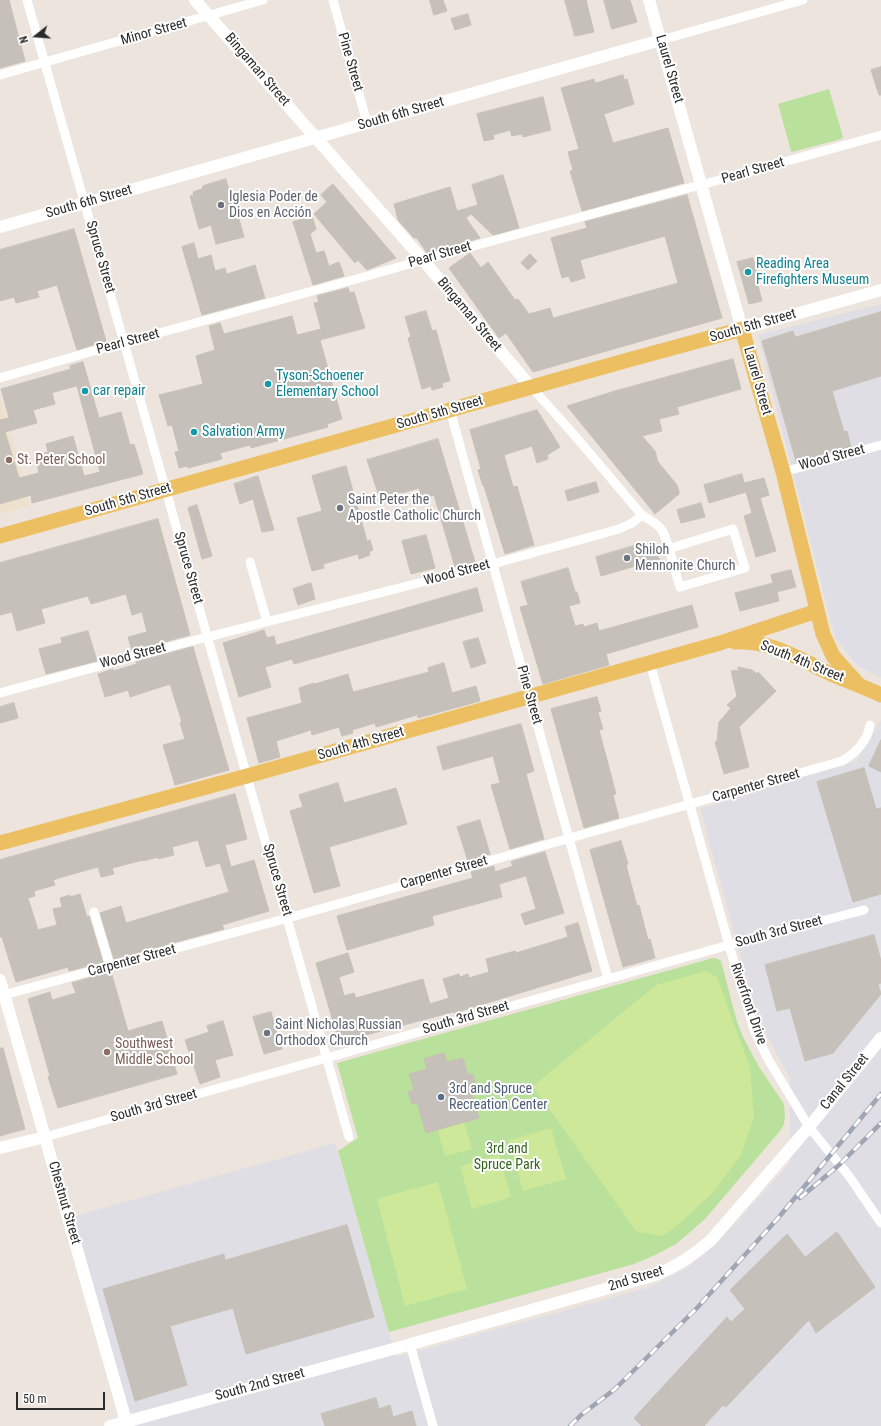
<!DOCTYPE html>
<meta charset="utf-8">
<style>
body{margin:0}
#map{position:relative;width:881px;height:1426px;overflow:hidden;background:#ece4dd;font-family:"Roboto Condensed",sans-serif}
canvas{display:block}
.north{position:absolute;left:16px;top:16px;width:40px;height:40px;-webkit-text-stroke:3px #fff;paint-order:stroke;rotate:253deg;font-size:11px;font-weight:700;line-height:16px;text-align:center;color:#2b2b2b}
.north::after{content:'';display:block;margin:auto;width:14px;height:18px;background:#2b2b2b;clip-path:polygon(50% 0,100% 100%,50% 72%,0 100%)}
.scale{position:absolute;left:16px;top:1392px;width:89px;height:18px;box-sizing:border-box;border:2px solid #2b2b2b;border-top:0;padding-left:5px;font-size:12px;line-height:14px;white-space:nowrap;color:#2b2b2b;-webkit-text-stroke:3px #fff;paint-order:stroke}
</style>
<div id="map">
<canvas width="881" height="1426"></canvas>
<div class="north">N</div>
<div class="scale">50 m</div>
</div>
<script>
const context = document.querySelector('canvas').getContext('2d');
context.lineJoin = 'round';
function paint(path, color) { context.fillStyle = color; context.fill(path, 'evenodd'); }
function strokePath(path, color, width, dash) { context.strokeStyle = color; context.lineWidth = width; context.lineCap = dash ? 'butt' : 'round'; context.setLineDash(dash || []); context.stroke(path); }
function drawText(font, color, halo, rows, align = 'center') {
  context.font = font + ' "Roboto Condensed",sans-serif'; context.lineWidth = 4; context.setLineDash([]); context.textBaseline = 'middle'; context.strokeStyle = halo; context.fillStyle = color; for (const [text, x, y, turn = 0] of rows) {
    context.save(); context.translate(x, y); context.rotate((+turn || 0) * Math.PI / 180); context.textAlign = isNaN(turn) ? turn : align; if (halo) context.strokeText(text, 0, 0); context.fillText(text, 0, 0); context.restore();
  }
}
const industrial = new Path2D(`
 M881,304V678L858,666L835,638L758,335Z
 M881,720V1426H127L68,1218L335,1143L396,1357L647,1288L684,1270L716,1244L790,1163V1078L759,1022L700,809L856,761Z`);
const education = new Path2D(`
 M0,395L30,505L0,514Z`);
const green = new Path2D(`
 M829,89L843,137L841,139L792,152L791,151L778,104Z
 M713,958L718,959L721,961L737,1022L743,1037L759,1067L784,1104L785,1116L784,1124L780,1131L705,1219L676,1244L655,1255L634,1264L389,1332L338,1151L358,1138L337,1063Z`);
const pitch = new Path2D(`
 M706,971L717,977L750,1068L754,1117L741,1155L713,1193L672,1230L661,1236L636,1231L533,1086L656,985Z
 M464,1122L472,1149L445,1156L438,1130Z
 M551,1128L566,1179L523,1191L509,1140Z
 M499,1155L511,1197L472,1209L460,1166Z
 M438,1182L467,1289L405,1306L377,1199Z`);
const building = new Path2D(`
 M0,0H9L25,61L0,68Z
 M430,0H443L447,11L434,15Z
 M565,0H586L594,32L575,36Z
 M604,0H630L637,22L612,29Z
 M468,14L471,25L455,30L451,19Z
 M881,67V95H879L871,70Z
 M623,75L624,80L627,79L634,104L604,114L613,143L668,128L684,183L582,211L570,171L573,170L568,152L579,149L561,88L594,79L595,83Z
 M543,97L551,130L523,137L522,134L512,136L510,130L493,135L494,139L484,141L477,114Z
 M503,175L519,228L493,235L471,214L466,218L480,238L427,253L417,238H414L398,220L394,204L450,187L457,211L478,205L472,185Z
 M226,179L236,216L238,215L244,237L216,244L211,225L199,229L190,196L194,195L193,192L202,189L203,186Z
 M333,184L396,258L367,270L358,260L355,263L314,214L327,202L321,195Z
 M687,195L722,318L533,372L506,333L499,338L449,268L470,253L481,268L488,262L515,300L518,299L529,314L550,308L553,318L678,283L665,236L580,260L585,278L571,282L569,276L562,278L551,238L587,228L585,222Z
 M312,216L316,229L310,234L316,253L324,251L329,266L339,262L344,276L313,285L293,222Z
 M74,229L106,341L77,350L57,285L37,291L39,297L16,303L14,297L0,301V250Z
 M194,243L198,259L211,255L215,271L225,268L227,274L255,265L265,298L202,315L182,247Z
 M530,254L537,261L528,270L521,263Z
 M753,258L760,281L757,282L762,301L749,304L737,262Z
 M348,288L350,293L354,292L365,328L320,340L342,419L327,424L328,427L251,448L250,445L220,453L222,459L188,468L187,466L179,468L175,452L179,451L172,425L168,426L159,395L203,384L196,356L215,350L209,326L220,323L224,334L292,316L297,335L321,329L314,303L319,302L317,296Z
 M426,311L432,331L436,330L450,381L442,383L443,387L432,390L431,386L422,389L408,338L411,337L405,317Z
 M881,312V376L832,391L844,432L847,431L851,447L796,461L762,341L793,331L795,337Z
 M733,359L741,389L677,407L679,414L659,419L662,431L642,436L655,451L658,462L677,485L679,491V494L655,514L567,406L615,391Z
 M83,362L99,418L121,412L130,445L134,444L143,474L32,503L31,495L0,504V420L9,418L1,389L71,369L70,366ZM77,386L100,472L84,476L73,436L46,444L48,452L35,456L39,473L19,478L5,432L37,423L33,410L55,404L52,393Z
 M537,410L560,447L547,455L548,459L537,463L532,446L504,455L513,487L517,486L534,545L505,554L484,486H483L478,470L481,469L470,430Z
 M438,439L475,562L455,567L434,495L422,499L419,488L402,493V492L380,499L367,460Z
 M346,466L367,541L370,540L373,550L369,552L370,555L359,559L358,554L323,564L324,568L312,571L297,518L322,511L312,476Z
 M742,474L744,483L764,478L769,495L760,498L776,551L756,557L744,516L752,513L746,492L709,503L704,485Z
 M258,476L274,530L262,532L253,499L240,504L234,484Z
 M596,482L599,492L568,501L565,491Z
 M701,503L705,517L681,523L677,510Z
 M197,505L212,556L202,559L188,508Z
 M158,519L190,635L132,651L128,637L147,632L142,612L132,615L126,594L91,604L88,596L41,609L45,623L17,631L12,612L0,615V563Z
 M426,535L435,568L411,574L402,541Z
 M644,543L646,549L650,550L660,559L601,576L596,557Z
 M568,568L575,592H577L580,603L569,606L575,626L583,624L584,627L597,623L599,631L692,605L698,627L606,654L609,665L543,684L520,607L528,605L521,582Z
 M791,570L796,587L777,592L779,601L740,611L735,593L773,583L771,575Z
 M311,583L315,599L298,605L293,589Z
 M477,588L483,611L294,664L292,659L265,667L271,687L239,697L223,643L264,630L267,638L274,636L276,645Z
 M88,631L97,661L46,674L39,649L62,643L61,638Z
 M478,638L486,663L471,668L463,642Z
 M193,647L229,770L175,785L163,745L185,739L180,723L182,722L170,684L130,697L128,690L105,697L98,674L113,669V671L137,664L136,662Z
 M444,663L452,693L476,686L480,701L418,718L417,715L376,727L375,723L352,730L353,733L342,736L339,727L312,735L311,730L276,741L280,757L259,763L247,718L302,703L299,688L314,683L315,684L348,674L353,692L429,672L428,668Z
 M738,667L752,670L757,674L758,672L776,691L739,727L749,767L724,774L715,742L717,741L719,722L731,708L727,705L737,696L731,671L739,670Z
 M597,697L601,711L598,712L603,729L599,730L616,794L613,795L619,818L584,828L551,709Z
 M14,703L18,718L0,723V707Z
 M521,724L534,771L526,774L544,839L510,849L491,785L500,783L493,756L443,770L437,747Z
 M881,740V772L869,766Z
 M864,768L876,809L881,808V894L853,902L817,782Z
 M338,783L344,803L396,788L407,824L329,847L340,886L314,893L290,811L303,807L299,795Z
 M235,794L247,839L225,845L231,867L254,860L269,911L222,925L224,929L114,959L100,913L121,906L126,923L229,892L220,863L206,867L198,840L172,847L174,855L158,859V857L143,861V860L112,868L114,874L101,877L98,867L69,875L53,880L55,885L34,891L35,896L28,898L38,930L57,925L53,909L62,907L60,898L70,895V897L80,894L87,917L89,916L103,962L69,971L68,967L16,982L2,937H0V860Z
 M480,820L490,854L468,861L457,827Z
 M621,841L628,864L626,865L637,906L639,905L648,940L650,939L655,958L623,967L590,850Z
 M545,852L564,913L525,925L521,914L536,909L526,876L499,884L502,897L432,916L434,925L347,950L337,916L473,878L471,872L494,866L495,872L513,866L511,862L513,861Z
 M578,923L592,971L454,1013L453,1012L339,1042L316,963L348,953L354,972L339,977L344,996L354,993L356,998L423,979L430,1004L449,998L443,979L459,974L460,977L468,974L469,978L489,972L486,959L515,951L516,953L568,937L565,927Z
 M874,935L881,961V983L878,984L881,994L833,1053L805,1061L790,1008L777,1011L765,965Z
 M111,972L128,1031L162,1021L177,1074L58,1108L48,1077L50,1076L28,999L50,992L52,1000L76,993L72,983Z
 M271,1012L282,1049L264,1054L253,1017Z
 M223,1021L233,1055L215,1060L220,1077L200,1084L185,1040L209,1032L207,1026Z
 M0,1048H3L25,1129L0,1136Z
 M444,1053L447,1062L463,1058L468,1075L473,1074L475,1084L470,1086L479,1118L426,1133L417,1103L412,1104L408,1092L414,1090L409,1074L427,1069L424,1059Z
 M347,1225L374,1317L246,1354L233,1308L170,1326L187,1385L135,1401L103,1289L224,1254L225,1260Z
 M837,1232L875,1287L816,1333L809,1320L726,1407L723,1405L704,1426H642L634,1418L727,1317L731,1322L745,1309L730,1290L787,1234L805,1257Z
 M376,1398L379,1409L390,1405L393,1417L412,1411L416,1426H325L321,1414Z`);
const minor = new Path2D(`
 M27,0L349,1137
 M333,0L367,123
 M661,40L803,0
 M0,75L263,0
 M0,378L104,348L353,280L444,254L681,190L701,185L881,135
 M530,386C569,427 604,470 640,513C647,520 658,522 663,532C671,549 674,569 680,587L745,568L733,529L668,549
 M450,410L608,979
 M783,472L881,445
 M250,562L267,622
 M650,663L729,945L754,1030L768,1059L809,1127L849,1176L881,1223
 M0,693L192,641L493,564L619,529L632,523L642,515
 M94,912L110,966
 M0,996L288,918L842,761C856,753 867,742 870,725
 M45,1137L729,945L864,910
 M410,1344L433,1426`);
const tertiary = new Path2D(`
 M195,0L423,260L530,386
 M649,0L742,329L881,290
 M0,227L661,40
 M0,980L126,1421
 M0,1148L45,1137
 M110,1426L404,1346L655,1275C677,1267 694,1255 711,1240L809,1127L881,1038`);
const primary = new Path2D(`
 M0,536C247,467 494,396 742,329L783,472L823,634L833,656L859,685
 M735,642C771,640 801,660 833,675C849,682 865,687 881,695
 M0,843L247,776L720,643L817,611`);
const rail = new Path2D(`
 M800,1198L839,1165L881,1123
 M570,1426L581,1415L615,1389L697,1308L779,1217L881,1094`);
const markers = [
 [221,205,4,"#6b7280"],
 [748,272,4,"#0f9aa8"],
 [268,384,4,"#0f9aa8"],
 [85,391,4,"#0f9aa8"],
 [194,432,4,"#0f9aa8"],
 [9,460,4,"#8d6e63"],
 [340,508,4,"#6b7280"],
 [627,558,4,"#6b7280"],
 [267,1033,4,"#6b7280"],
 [107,1052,4,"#8d6e63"],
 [441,1097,4,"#5c6f8a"]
];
const streetNames = [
 ["Minor Street",154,32,-16],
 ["Pine Street",350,62,74],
 ["Laurel Street",669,69,74],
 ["Bingaman Street",257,70,49],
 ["South 6th Street",401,114,-16],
 ["Pearl Street",753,171,-16],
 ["South 6th Street",89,202,-16],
 ["Pearl Street",440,255,-16],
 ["Spruce Street",100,257,74],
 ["Bingaman Street",469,315,50],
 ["South 5th Street",753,326,-16],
 ["Pearl Street",128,342,-15],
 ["Laurel Street",757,381,74],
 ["South 5th Street",440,413,-16],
 ["Wood Street",832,458,-15],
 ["South 5th Street",128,500,-16],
 ["Spruce Street",188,568,74],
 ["Wood Street",457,573,-15],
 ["Wood Street",133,656,-15],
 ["South 4th Street",802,662,22],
 ["Pine Street",529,695,74],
 ["South 4th Street",361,744,-16],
 ["Carpenter Street",756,786,-16],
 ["Carpenter Street",444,873,-16],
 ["Spruce Street",277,880,74],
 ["South 3rd Street",779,932,-15],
 ["Carpenter Street",132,961,-15],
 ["Riverfront Drive",748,1004,71],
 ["South 3rd Street",466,1018,-16],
 ["Canal Street",845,1082,-51],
 ["South 3rd Street",154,1106,-16],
 ["Chestnut Street",64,1203,74],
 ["2nd Street",636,1279,-17],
 ["South 2nd Street",260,1385,-15]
];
const worshipNames = [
 ["Iglesia Poder de",229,197],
 ["Dios en Acción",229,213],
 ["Saint Peter the",348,500],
 ["Apostle Catholic Church",348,516],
 ["Shiloh",635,550],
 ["Mennonite Church",635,566],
 ["Saint Nicholas Russian",275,1025],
 ["Orthodox Church",275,1041]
];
const cultureNames = [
 ["Reading Area",756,264],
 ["Firefighters Museum",756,280],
 ["Tyson-Schoener",276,376],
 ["Elementary School",276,392],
 ["car repair",93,391],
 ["Salvation Army",202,432]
];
const educationNames = [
 ["St. Peter School",17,460],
 ["Southwest",115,1044],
 ["Middle School",115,1060]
];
const serviceNames = [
 ["3rd and Spruce",449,1089],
 ["Recreation Center",449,1105]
];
const parkNames = [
 ["3rd and",507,1149],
 ["Spruce Park",507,1165]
];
paint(industrial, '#dfdee5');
paint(education, '#ede0cd');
paint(green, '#b9e19b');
paint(pitch, '#cde898');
paint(building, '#c5c0b9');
strokePath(building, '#c8c0b7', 1);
strokePath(minor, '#fff', 9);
strokePath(tertiary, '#fff', 12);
strokePath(primary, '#ecc062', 15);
strokePath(rail, '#a0a5b4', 4.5);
strokePath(rail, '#fff', 3, [9]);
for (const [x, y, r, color] of markers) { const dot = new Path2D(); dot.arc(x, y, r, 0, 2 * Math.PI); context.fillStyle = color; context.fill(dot); strokePath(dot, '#fff', 1.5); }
drawText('14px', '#2b2b2b', '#fff', streetNames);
drawText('14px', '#5b616d', '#fff', worshipNames, 'left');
drawText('14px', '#0d838f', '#fff', cultureNames, 'left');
drawText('14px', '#785e54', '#fff', educationNames, 'left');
drawText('14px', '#4e5e75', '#fff', serviceNames, 'left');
drawText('14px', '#32661d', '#fff', parkNames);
</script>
